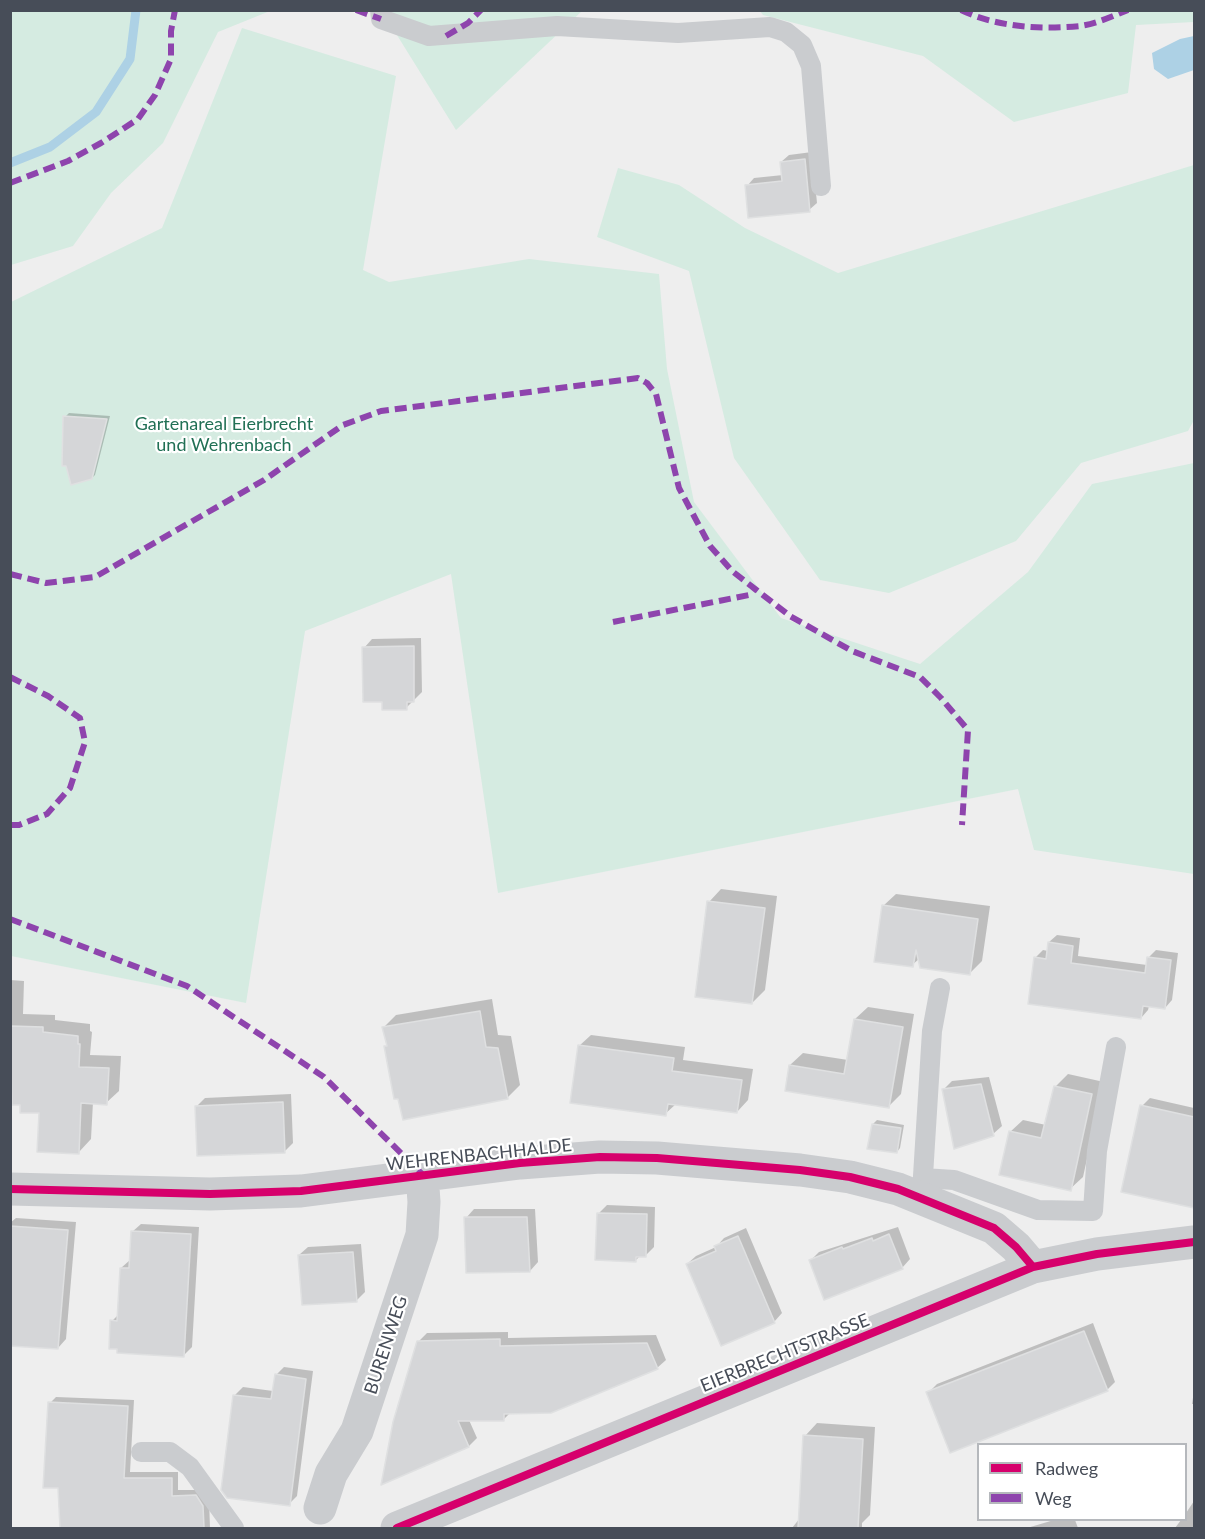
<!DOCTYPE html>
<style>
body{margin:0}
#map{position:relative;width:1205px;height:1539px;overflow:hidden;background:#eee;font-family:Lato,sans-serif}
canvas{display:block}
.frame{position:absolute;inset:0;border:12px solid #474d58;pointer-events:none}
.legend{position:absolute;left:977px;top:1443px;width:210px;height:78px;box-sizing:border-box;background:#fff;border:2px solid #b5b8bc;margin:0;padding:8px 10px;list-style:none;font-size:18px;color:#474d58}
.legend li{display:flex;align-items:center;gap:12px;height:30px}
.legend b{width:30px;border:2px solid #b5b8bc}
</style>
<div id="map">
<canvas width="1205" height="1539"></canvas>
<div class="frame"></div>
<ul class="legend">
<li><b style="height:8px;background:#d6006c"></b>Radweg</li>
<li><b style="height:8px;background:#8e44ad"></b>Weg</li>
</ul>
</div>
<script>
const context = document.querySelector('canvas').getContext('2d');
context.lineJoin = 'round';
function paint(path, color) { context.fillStyle = color; context.fill(path, 'evenodd'); }
function strokePath(path, color, width, dash) { context.strokeStyle = color; context.lineWidth = width; context.lineCap = dash ? 'butt' : 'round'; context.setLineDash(dash || []); context.stroke(path); }
function drawText(font, color, halo, rows, align = 'center') {
  context.font = font + ' Lato,sans-serif'; context.lineWidth = 4.5; context.setLineDash([]); context.textBaseline = 'middle'; context.strokeStyle = halo; context.fillStyle = color; for (const [text, x, y, turn = 0] of rows) {
    context.save(); context.translate(x, y); context.rotate((+turn || 0) * Math.PI / 180); context.textAlign = isNaN(turn) ? turn : align; if (halo) context.strokeText(text, 0, 0); context.fillText(text, 0, 0); context.restore();
  }
}
const green = new Path2D(`
 M11,10H270V11L218,32L163,143L111,193L73,246L11,265Z
 M1194,10V22L1136,25L1128,93L1014,122L923,56L763,15L760,11Z
 M382,11H582L456,130Z
 M242,28L396,76L363,270L389,282L529,259L659,274L667,369L694,502L781,618L920,664L1028,572L1092,484L1194,463V874L1034,850L1018,789L498,893L451,574L305,631L246,1003L11,956V302L162,228Z
 M1194,165V420L1188,431L1081,463L1016,541L889,593L820,580L734,458L689,271L597,237L618,168L679,185L745,228L838,273Z`);
const water = new Path2D(`
 M1194,36V70L1168,79L1154,69L1152,53L1180,39Z`);
const shadow = new Path2D(`
 M812,152L817,203L809,210L747,186L754,178L783,175L781,162L789,155Z
 M69,413L110,416L95,475L91,479L72,483L65,417Z
 M421,638L422,692L406,708L384,700L364,648L372,639Z
 M721,889L777,896L765,990L752,1003L709,902Z
 M896,894L990,906L982,961L970,973L919,959L912,965L883,906Z
 M1057,935L1080,938L1078,956L1147,965L1148,958L1156,950L1178,953L1172,1000L1165,1008L1149,1006L1148,1010L1141,1018L1035,958L1043,950L1048,951L1049,942Z
 M10,980L24,981L23,1014L55,1015V1020L90,1024V1031L92,1032L90,1055L121,1056L119,1091L106,1103L93,1102L91,1139L79,1152L40,1112L22,1103L14,1075H10Z
 M492,999L498,1035L511,1036L520,1085L507,1098L386,1047L388,1044L384,1027L396,1015Z
 M868,1007L914,1014L901,1094L888,1107L790,1065L803,1053L848,1060L855,1019Z
 M591,1035L685,1047L683,1060L753,1069L748,1100L737,1112L676,1104L665,1114L579,1046Z
 M1068,1074L1104,1082L1083,1177L1070,1189L1010,1132L1023,1120L1046,1125L1055,1087Z
 M989,1077L1002,1126L993,1134L944,1089L952,1081Z
 M291,1094L293,1143L285,1151L197,1106L205,1098Z
 M1150,1098L1194,1108V1204L1192,1206L1142,1106Z
 M877,1120L904,1125L900,1148L897,1152L873,1124Z
 M607,1205L655,1207L654,1247L645,1256H640L636,1260L598,1214Z
 M474,1209H535L538,1262L530,1271L466,1218Z
 M16,1218L76,1222L66,1339L58,1348L10,1344V1223Z
 M141,1224L199,1227L192,1347L184,1355L112,1321L119,1314L121,1268L130,1260L132,1232Z
 M898,1227L910,1259L902,1268L811,1260L819,1252Z
 M746,1228L782,1313L774,1322L687,1264L696,1256L716,1247L724,1238Z
 M361,1244L365,1292L357,1300L299,1255L308,1247Z
 M1093,1323L1115,1382L1107,1390L928,1393L937,1384Z
 M508,1332V1338L656,1335L666,1360L657,1368L511,1412L504,1419L469,1420L477,1438L469,1446L418,1342L427,1333Z
 M284,1367L313,1371L297,1496L289,1504L235,1395L243,1387L273,1391L276,1375Z
 M1194,1391V1404H1192Z
 M56,1397L134,1400L130,1472H178V1490H202L209,1499L210,1528H61L60,1487L50,1403Z
 M817,1423L875,1427L870,1515L862,1523V1528H792L800,1518L805,1436Z
 M1194,1501V1528H1175L1181,1520H1186V1513Z
 M1054,1520H1075L1078,1528H1027Z`);
const stream = new Path2D(`
 M10,163L50,147L96,112L130,59L136,10`);
const building = new Path2D(`
 M805,159L810,212L748,218L745,185L782,181L780,162Z
 M63,416L107,419L92,479L71,485L66,466H62Z
 M414,646V702H407V710H382V702H363L362,647Z
 M707,901L765,908L752,1004L695,997Z
 M882,905L978,919L970,975L920,968L916,950L913,967L874,962Z
 M1048,942L1073,946L1071,963L1145,973L1147,957L1171,960L1165,1009L1143,1006L1141,1019L1028,1004L1034,957L1046,959Z
 M480,1011L486,1047L498,1048L508,1099L403,1120L398,1099H394L384,1046H387L382,1027Z
 M854,1019L903,1027L889,1108L785,1091L789,1065L844,1074Z
 M10,1026L43,1027V1032L78,1036V1044H80L79,1067L109,1068L107,1105L81,1103L79,1154L37,1152L39,1113H20V1105H12Z
 M578,1045L674,1058L672,1071L742,1080L737,1113L668,1104L666,1116L570,1103Z
 M981,1084L994,1136L954,1149L942,1089Z
 M1054,1086L1092,1094L1071,1191L999,1175L1009,1131L1041,1138Z
 M283,1102L285,1153L197,1156L195,1106Z
 M1140,1105L1194,1117V1208L1121,1192Z
 M872,1124L901,1128L897,1153L867,1149Z
 M597,1213L647,1214L646,1257H636V1262L595,1260Z
 M464,1217H527L530,1272L466,1273Z
 M10,1226L68,1230L58,1349L10,1346Z
 M131,1231L191,1234L184,1357L117,1353V1349H109L110,1320L117,1321L120,1268H129Z
 M889,1234L903,1269L824,1300L809,1260L842,1247L843,1249L872,1238L873,1241Z
 M738,1236L775,1323L721,1346L686,1264L716,1251L714,1246Z
 M353,1252L357,1302L302,1305L298,1255Z
 M1084,1331L1108,1391L950,1453L926,1392Z
 M500,1339V1346L647,1343L658,1369L551,1413L504,1414V1421H458L469,1447L381,1485L393,1422L417,1341Z
 M275,1374L306,1379L290,1506L227,1498L221,1490L233,1395L271,1399Z
 M48,1402L128,1406L124,1478H172V1496L196,1495L203,1506L204,1528H60L58,1488H43Z
 M803,1435L863,1439L858,1528H798Z`);
const lane = new Path2D(`
 M380,10L381,19L429,36L557,26L678,33L770,27L786,32L802,45L811,66L821,186
 M923,1178L954,1180L1038,1210L1093,1211L1097,1151L1116,1047
 M922,1192L932,1031L940,988
 M141,1452H170L190,1467L234,1528`);
const street = new Path2D(`
 M10,1189L210,1194L301,1191L520,1163L600,1157L657,1158L800,1170L850,1177L898,1189L994,1228L1016,1247L1033,1267
 M320,1508L331,1474L357,1431L422,1235L424,1202L422,1174
 M397,1528L1033,1267L1097,1254L1194,1242`);
const quiet = new Path2D(`
 M356,10L381,19
 M961,10C996,27 1041,30 1080,26C1096,24 1113,16 1128,10
 M446,36L468,23L481,10
 M10,183L68,161L101,143L138,119L155,95L171,59V31L175,10
 M10,574L46,583L95,577L264,480L343,425L381,411L638,378L647,383L656,394L679,488L710,546L732,571L790,616L852,651L920,677L941,698L968,730L962,825
 M613,622L749,595L754,589
 M10,677L48,696L80,718L85,742L70,788L47,814L19,825H10
 M10,919L187,986L324,1077L422,1174`);
const cycleway = new Path2D(`
 M10,1189L210,1194L301,1191L520,1163L600,1157L657,1158L800,1170L850,1177L898,1189L994,1228L1016,1247L1033,1267
 M397,1528L1033,1267L1097,1254L1194,1242`);
const parkNames = [
 ["Gartenareal Eierbrecht",224,424],
 ["und Wehrenbach",224,445]
];
const streetNames = [
 ["WEHRENBACHHALDE",479,1155,-6],
 ["BURENWEG",386,1345,-72],
 ["EIERBRECHTSTRASSE",785,1353,-22]
];
paint(green, '#d5ebe1');
paint(water, '#add1e5');
paint(shadow, '#0003');
strokePath(stream, '#add1e5', 9);
paint(building, '#d5d6d8');
strokePath(building, '#dfe0e1', 1.5);
strokePath(lane, '#cacccf', 20);
strokePath(street, '#cacccf', 33);
strokePath(quiet, '#8e44ad', 6, [12, 6]);
strokePath(cycleway, '#d6006c', 8);
drawText('18px', '#217055', '#fff', parkNames);
drawText('18px', '#474d58', '#fff', streetNames);
</script>
